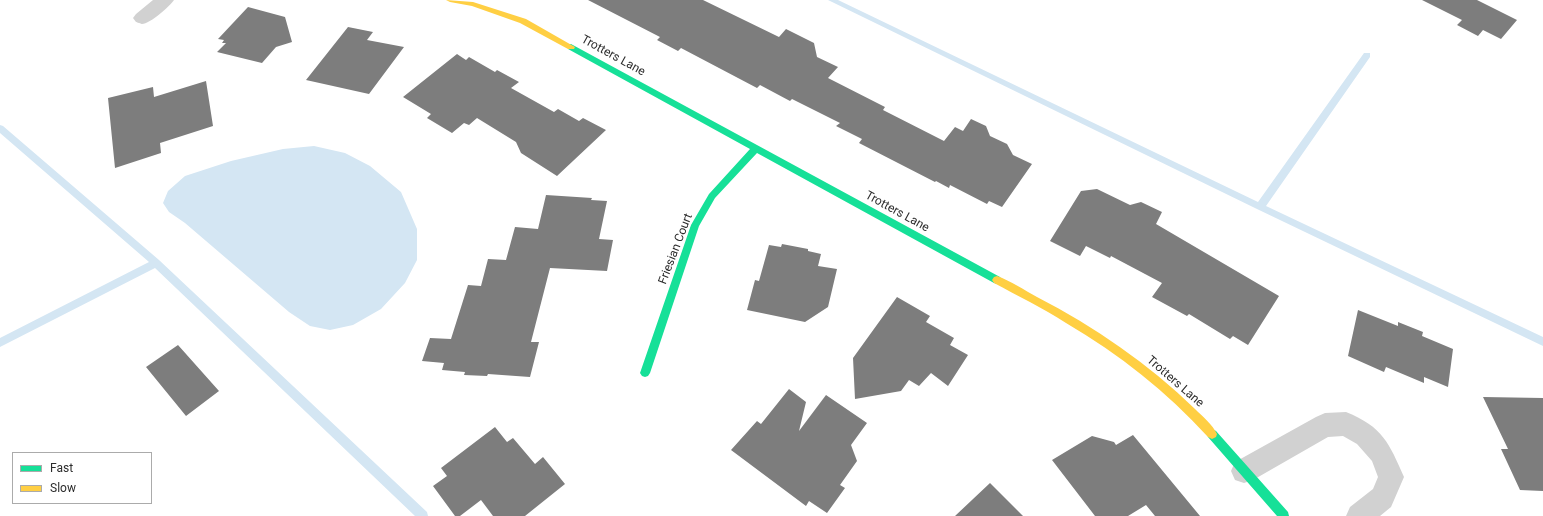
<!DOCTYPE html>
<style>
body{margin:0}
#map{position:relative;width:1543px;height:516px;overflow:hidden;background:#fff;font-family:Roboto,sans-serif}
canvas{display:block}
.legend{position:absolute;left:12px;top:452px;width:140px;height:52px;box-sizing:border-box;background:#fff;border:1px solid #ababab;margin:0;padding:5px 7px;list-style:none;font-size:12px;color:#2c2c2c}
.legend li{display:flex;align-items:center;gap:8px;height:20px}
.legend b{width:20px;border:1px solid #ababab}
</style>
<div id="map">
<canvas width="1543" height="516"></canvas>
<ul class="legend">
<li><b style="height:5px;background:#16e098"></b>Fast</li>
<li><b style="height:5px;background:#ffcf43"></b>Slow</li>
</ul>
</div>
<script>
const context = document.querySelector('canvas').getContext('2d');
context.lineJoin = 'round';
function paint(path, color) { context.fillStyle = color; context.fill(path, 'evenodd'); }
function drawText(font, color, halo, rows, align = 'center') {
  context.font = font + ' Roboto,sans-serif'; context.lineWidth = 4; context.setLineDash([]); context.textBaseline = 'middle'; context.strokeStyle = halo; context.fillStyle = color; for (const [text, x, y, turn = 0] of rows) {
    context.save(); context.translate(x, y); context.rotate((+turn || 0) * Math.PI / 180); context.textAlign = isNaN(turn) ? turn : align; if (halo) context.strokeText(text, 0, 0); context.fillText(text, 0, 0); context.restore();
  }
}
const water = new Path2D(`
 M314,146L345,153L370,166L401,192L417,229V260L405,283L381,309L353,325L330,330L310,326L289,312L185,223L169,212L163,203L168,191L185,176L231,161L283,149Z`);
const stream = new Path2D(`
 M828,0H838L1258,202L1364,53H1370V57L1266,206L1543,337V346L1257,209Z
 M0,125L3,126L159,260L427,512L428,516H415L155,268L0,347V338L149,262L0,133Z`);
const building = new Path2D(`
 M588,0H703L779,37L786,29L814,43L817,57L838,67L828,78L885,107L883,110L944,141L955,127L963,131L971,119L986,126L990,136L1007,144L1013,155L1032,164L1002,207L989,201L987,204L950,185L949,188L936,181L935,182L859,143L862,139L836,126L840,123L792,99L790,101L760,85L757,88L681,48L678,51L657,40L660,37Z
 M1422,0H1477L1517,20L1501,39L1483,30L1478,36L1457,25L1462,20Z
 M248,7L285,17L292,42L276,47L262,63L217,52L226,43H222L224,40L218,39Z
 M348,27L373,32L367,40L404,47L369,94L306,80Z
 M457,54L466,60L469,57L495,72L497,70L519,82L511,88L554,112L558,109L579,121L583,118L606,130L557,176L521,153L516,142L477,118L469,125L464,123L452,133L427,118L431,114L403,97Z
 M206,81L213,126L160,143L161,153L115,168L108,98L153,87L154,97Z
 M1097,189L1130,205L1141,202L1162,212L1156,224L1279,296L1248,345L1233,336L1230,339L1189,314L1187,316L1152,297L1162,283L1111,256L1110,258L1086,246L1080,256L1050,241L1081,191Z
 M546,195L592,198L591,200L607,201L599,239L613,240L607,271L550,268L531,342H539L530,377L488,374L487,376L464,375L465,372L442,370L444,363L422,361L430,338L451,339L468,285L481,286L488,259L506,260L515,227L538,229Z
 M782,244L808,249V251L821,254L818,266L837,269L828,307L805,322L747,310L755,280L759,281L769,245L781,247Z
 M897,297L930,316L926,322L954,338L950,345L968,355L948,386L931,373L919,386L909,380L901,391L855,399L853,358Z
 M1358,310L1398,326V322L1423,332L1422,336L1453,349L1448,387L1424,377V383L1386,367L1384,372L1348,356Z
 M178,345L219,391L186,416L146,367Z
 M789,389L806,402L799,431L826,395L867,423L851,445L857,461L840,485L845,488L827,513L809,501L806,506L731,450L757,421L761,424Z
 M1483,397L1543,398V491L1520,490L1501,449H1508Z
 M495,427L507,442L513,438L535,464L543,457L565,484L525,516H493L481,500L460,516H455L433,486L447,476L441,468Z
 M1133,435L1200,516H1155L1146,505L1128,516H1095L1052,460L1092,436L1114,442L1116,445Z
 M990,483L1023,516H955Z`);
const street = new Path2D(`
 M153,0H174C170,6 150,24 142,24C142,24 136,22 136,22L133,18L136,14Z
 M1346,412C1383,427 1389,443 1404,477L1391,507L1380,516H1346L1350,507L1373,489L1378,477L1372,461L1357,444L1343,436L1328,437L1253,480L1244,483L1235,480L1231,471L1235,462L1316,417L1325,413Z`);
const fast = new Path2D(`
 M571,44L1000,277L1002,280L1000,283L997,284L994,283L757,153L715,198L699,226L650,373L648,376L645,377L642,376L640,373L691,225L709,194L750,149L568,49V45Z
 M1212,429L1216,431L1288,512L1289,516H1277L1208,437L1207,434L1208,431Z`);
const slow = new Path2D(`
 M446,0L473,2L526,19L575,47L574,49H568L520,23L472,6L450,2Z
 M997,276C1011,281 1024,290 1037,297C1095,327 1149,364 1195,409C1202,416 1213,425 1217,434L1216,437L1212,439L1208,437C1167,392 1119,354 1066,323C1043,308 1018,296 994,283L992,280L994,277Z`);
const streetNames = [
 ["Trotters Lane",613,56,29],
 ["Trotters Lane",897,212,29],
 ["Friesian Court",676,249,-69],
 ["Trotters Lane",1175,382,41]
];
paint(water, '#d4e6f3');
paint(stream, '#d4e6f3');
paint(building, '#7d7d7d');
paint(street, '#d1d1d1');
paint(fast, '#16e098');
paint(slow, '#ffcf43');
drawText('12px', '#2c2c2c', '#fff', streetNames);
</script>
